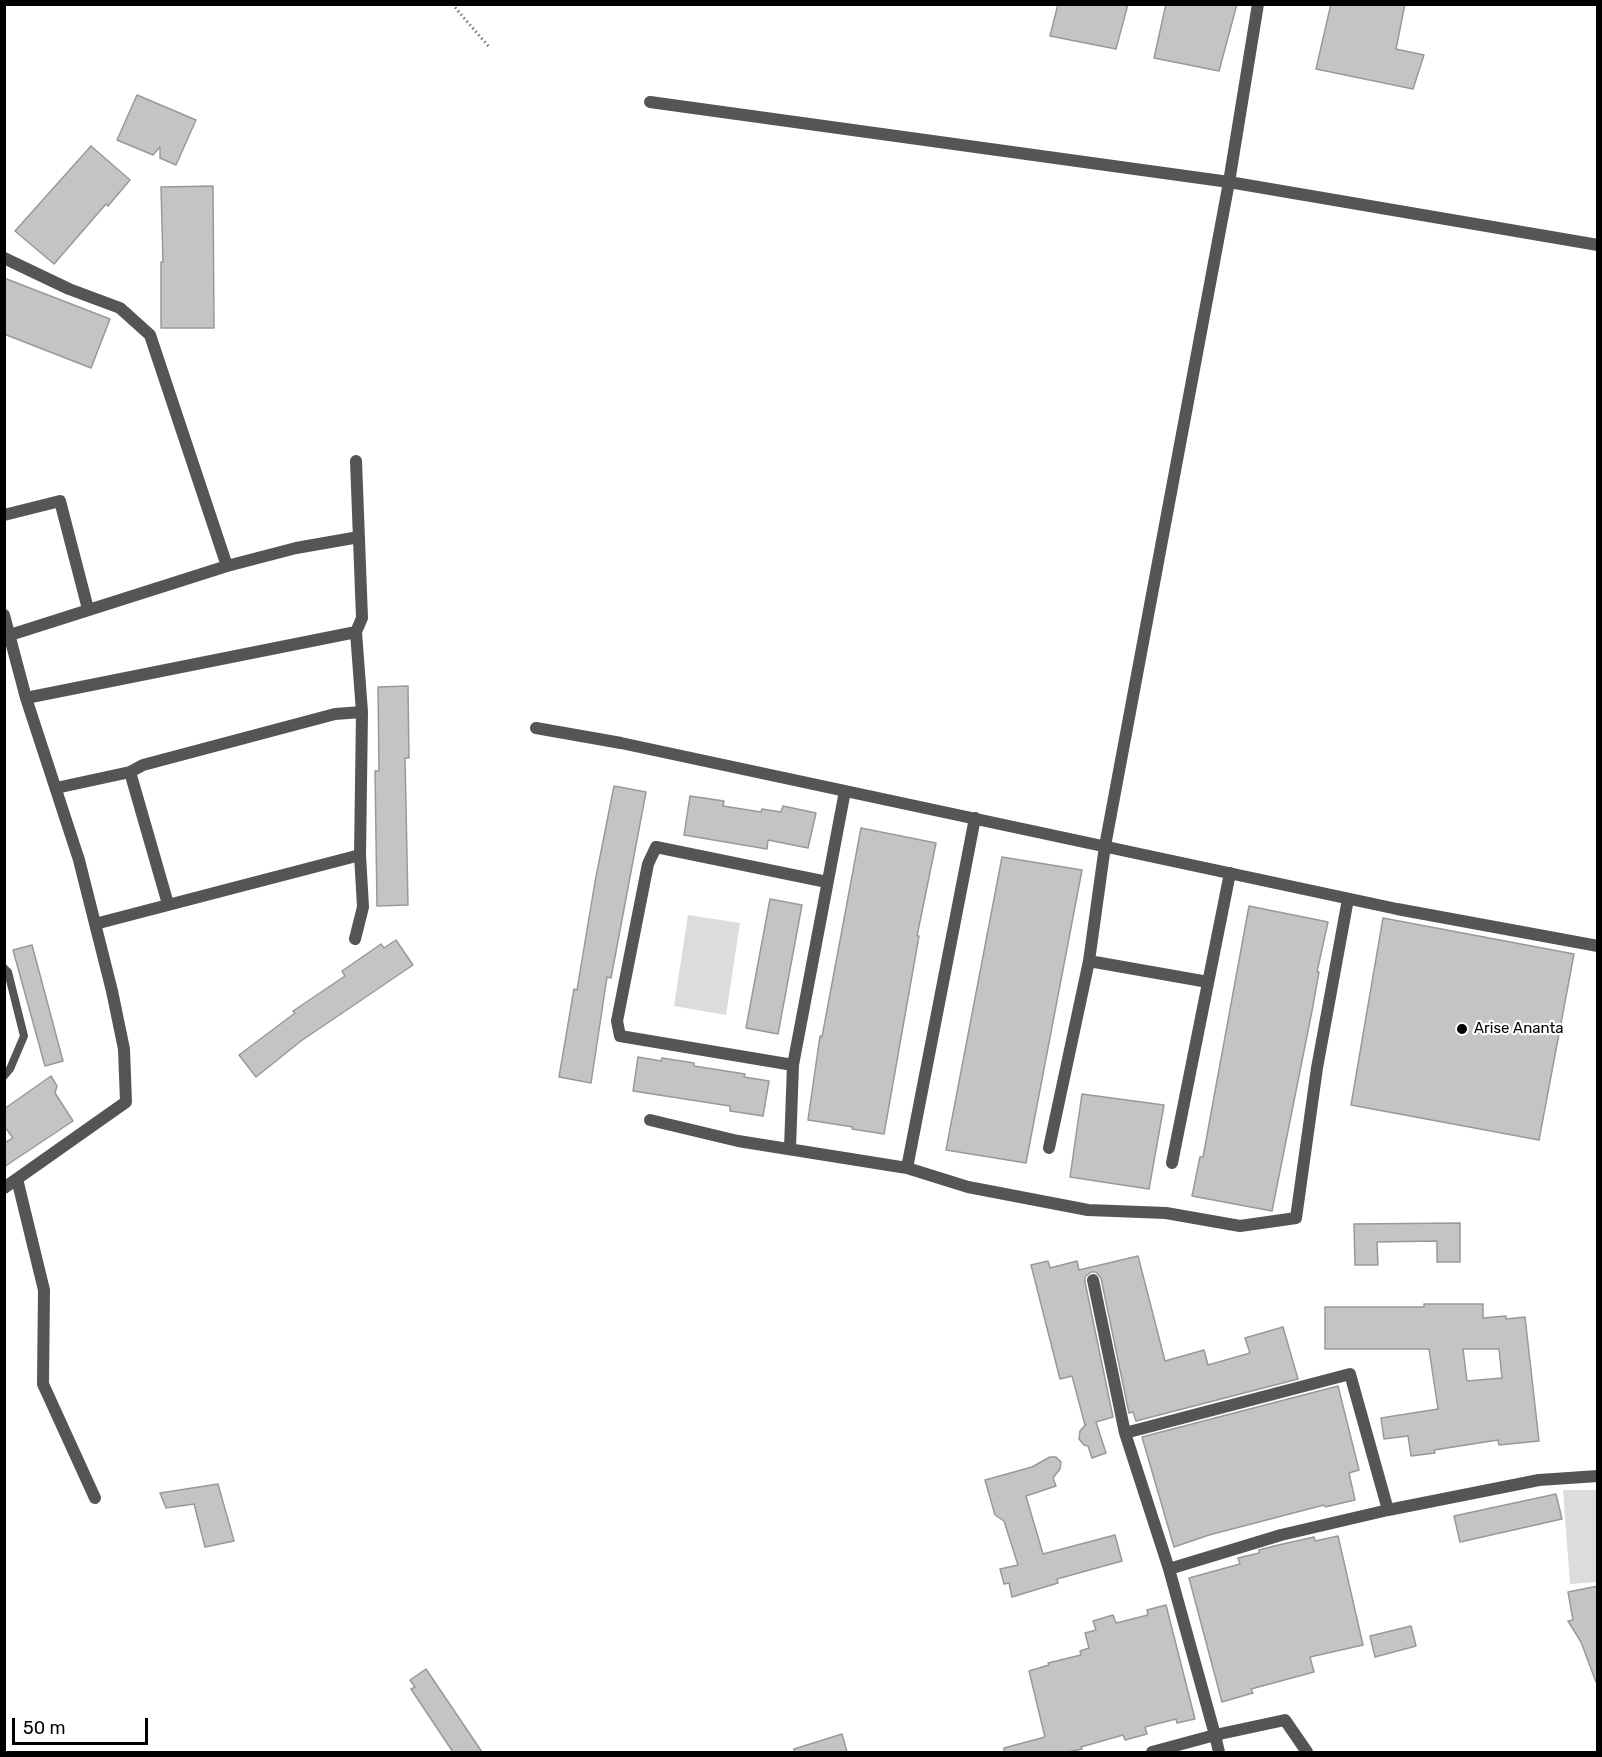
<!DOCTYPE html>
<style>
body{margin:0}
#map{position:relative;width:1602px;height:1757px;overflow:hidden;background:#fff;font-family:Rubik,sans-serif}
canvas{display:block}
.frame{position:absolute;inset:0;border:6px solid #000;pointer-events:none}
.scale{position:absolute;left:12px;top:1718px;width:136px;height:27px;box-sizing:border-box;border:3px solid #000;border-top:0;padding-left:8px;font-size:18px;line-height:21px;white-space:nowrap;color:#000;-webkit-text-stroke:4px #fff;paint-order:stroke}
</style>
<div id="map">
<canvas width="1602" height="1757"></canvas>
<div class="frame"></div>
<div class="scale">50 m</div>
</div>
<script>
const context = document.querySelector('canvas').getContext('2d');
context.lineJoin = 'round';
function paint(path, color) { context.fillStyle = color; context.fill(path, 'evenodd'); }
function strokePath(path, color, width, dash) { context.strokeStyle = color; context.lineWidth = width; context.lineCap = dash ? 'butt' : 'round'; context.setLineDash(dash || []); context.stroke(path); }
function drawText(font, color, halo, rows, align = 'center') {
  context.font = font + ' Rubik,sans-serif'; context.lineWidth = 4.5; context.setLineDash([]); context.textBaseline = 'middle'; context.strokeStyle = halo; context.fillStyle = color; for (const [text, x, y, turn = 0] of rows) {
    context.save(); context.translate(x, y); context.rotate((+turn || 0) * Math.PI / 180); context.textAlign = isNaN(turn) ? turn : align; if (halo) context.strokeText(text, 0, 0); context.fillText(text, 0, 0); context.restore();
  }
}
const green = new Path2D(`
 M688,915L740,923L726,1015L674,1006Z
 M1563,1490H1597V1582L1570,1584Z`);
const building = new Path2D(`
 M1058,4H1128L1116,49L1050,36Z
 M1166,4H1237L1219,71L1154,58Z
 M1331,4H1405L1396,49L1424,55L1413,89L1316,69Z
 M137,95L196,120L176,165L160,158V147L153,155L117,140Z
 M91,146L130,180L108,206L106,204L54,264L15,231Z
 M213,186L214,328H161V262H163L161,187Z
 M4,278L110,319L91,368L4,334Z
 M408,686L409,758H405L408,905L377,906L375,771H379L378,687Z
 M614,786L646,792L611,978L607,977L591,1083L559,1077L574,989L577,990L595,882Z
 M690,796L724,801L723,806L761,812L762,809L781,812L783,806L816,813L808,848L768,840L767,849L684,835Z
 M861,828L936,843L917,936H919L884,1134L852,1129L853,1127L808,1120L820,1036L822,1037Z
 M1002,857L1082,870L1026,1163L946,1150Z
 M770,899L802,905L778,1034L746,1028Z
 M1249,906L1328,922L1317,972H1319L1312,1011L1272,1211L1192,1196L1200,1157H1203Z
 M1383,918L1574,954L1539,1140L1351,1105Z
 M396,940L413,965L301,1041L256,1077L239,1055L295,1013L293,1011L345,976L342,971L381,944L384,948Z
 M32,945L63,1061L45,1066L13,950Z
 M638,1057L661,1061L662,1058L694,1063V1066L745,1074L744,1077L769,1081L763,1116L730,1111V1106L633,1091Z
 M51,1076L57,1086L55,1093L73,1121L4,1167V1143L13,1138L4,1126V1109Z
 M1082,1094L1164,1105L1149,1189L1070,1177Z
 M1460,1223V1262H1437V1241L1377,1242L1378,1265H1355L1354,1224Z
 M1138,1256L1165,1361L1204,1350L1208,1365L1250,1353L1245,1338L1283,1327L1298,1379L1136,1421L1133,1412L1129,1413L1101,1278L1096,1272H1091L1085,1277V1282L1113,1417L1096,1422L1106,1453L1092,1458L1088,1446L1084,1445L1079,1439L1080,1431L1086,1424L1085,1425L1072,1376L1060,1379L1031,1265L1048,1261L1050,1268L1077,1261L1079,1270Z
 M1424,1304H1483V1318L1506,1316V1319L1525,1317L1539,1441L1499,1445L1498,1440L1434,1450L1435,1453L1411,1456L1408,1436L1384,1439L1381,1418L1438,1409L1429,1349H1325V1307H1424ZM1463,1349H1499L1502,1378L1467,1381Z
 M1338,1386L1359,1470L1349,1473L1355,1500L1325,1507L1324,1505L1209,1535L1174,1547L1142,1437Z
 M1050,1457H1056L1061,1462L1060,1469L1053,1478L1056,1486L1026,1496L1043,1554L1115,1535L1122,1561L1057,1579L1058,1583L1012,1597L1009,1583L1004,1584L1000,1569L1018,1565L1004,1521L995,1515L985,1480L1032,1467Z
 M218,1484L234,1541L205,1547L194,1504L166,1508L160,1493Z
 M1556,1494L1562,1519L1460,1542L1454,1516Z
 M1338,1536L1363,1645L1310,1657L1314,1672L1251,1689L1253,1693L1222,1702L1189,1578L1240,1564L1238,1558L1259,1553V1550L1274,1546L1314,1537L1315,1541Z
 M1598,1586V1681L1596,1682L1581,1642L1568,1621L1573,1620L1568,1592Z
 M1166,1605L1195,1719L1177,1723L1176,1719L1145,1727L1147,1734L1125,1740L1123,1735L1081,1747L1082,1749L1068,1752H1004V1748L1045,1737L1029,1671L1049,1665L1048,1663L1081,1655L1080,1651L1089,1648L1085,1633L1096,1630L1093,1621L1113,1615L1116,1623L1148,1615L1147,1610Z
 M1411,1626L1416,1646L1375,1657L1370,1636Z
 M426,1669L482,1752H453L411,1689L415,1687L410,1680Z
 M842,1734L847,1752H794V1749Z`);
const path = new Path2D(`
 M452,4L490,48`);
const lane = new Path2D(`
 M4,968L8,972L24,1036L10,1069L4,1076`);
const street = new Path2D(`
 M650,102L1229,182L1598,245
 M4,258L69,289L120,308L150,335L227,566
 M4,515L60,501L88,609
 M4,615L26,698L79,860L112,991L124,1049L126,1102L4,1188
 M10,635L227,566L296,548L359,537
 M26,698L356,632
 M536,728L621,743L1397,909L1598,946
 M130,772L168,904
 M56,788L130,772L143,765L335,714L362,712
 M95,924L360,855
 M355,939L363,907L360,855L362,712L356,632L362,618L356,461
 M1089,961L1208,982
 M793,1065L620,1036L617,1021L648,864L656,847L827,882
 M650,1120L738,1141L907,1168L968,1187L1088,1210L1166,1213L1240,1226L1296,1218L1317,1068L1348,899
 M790,1148L793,1065L845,791
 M1049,1148L1089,961L1105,846L1229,182L1258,4
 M1172,1163L1230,873
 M907,1168L975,818
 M17,1179L44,1290L43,1384L95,1498
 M1093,1280L1125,1433
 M1169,1569L1281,1535L1388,1510
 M1152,1752L1215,1735L1169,1569L1125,1433L1350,1374L1388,1510L1539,1480L1598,1476
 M1219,1752L1215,1735L1285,1720L1307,1752`);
const markers = [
 [1462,1029,6,"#000"]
];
const poiNames = [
 ["Arise Ananta",1474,1029]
];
paint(green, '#dcdcdc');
paint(building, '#c4c4c4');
strokePath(building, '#999', 1.5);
strokePath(path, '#777', 3, [1.5, 3]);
strokePath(lane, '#555', 8);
strokePath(street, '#555', 12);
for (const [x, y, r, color] of markers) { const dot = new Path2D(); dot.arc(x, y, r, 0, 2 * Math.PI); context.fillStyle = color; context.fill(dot); strokePath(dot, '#fff', 2); }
drawText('15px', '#000', '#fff', poiNames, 'left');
</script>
